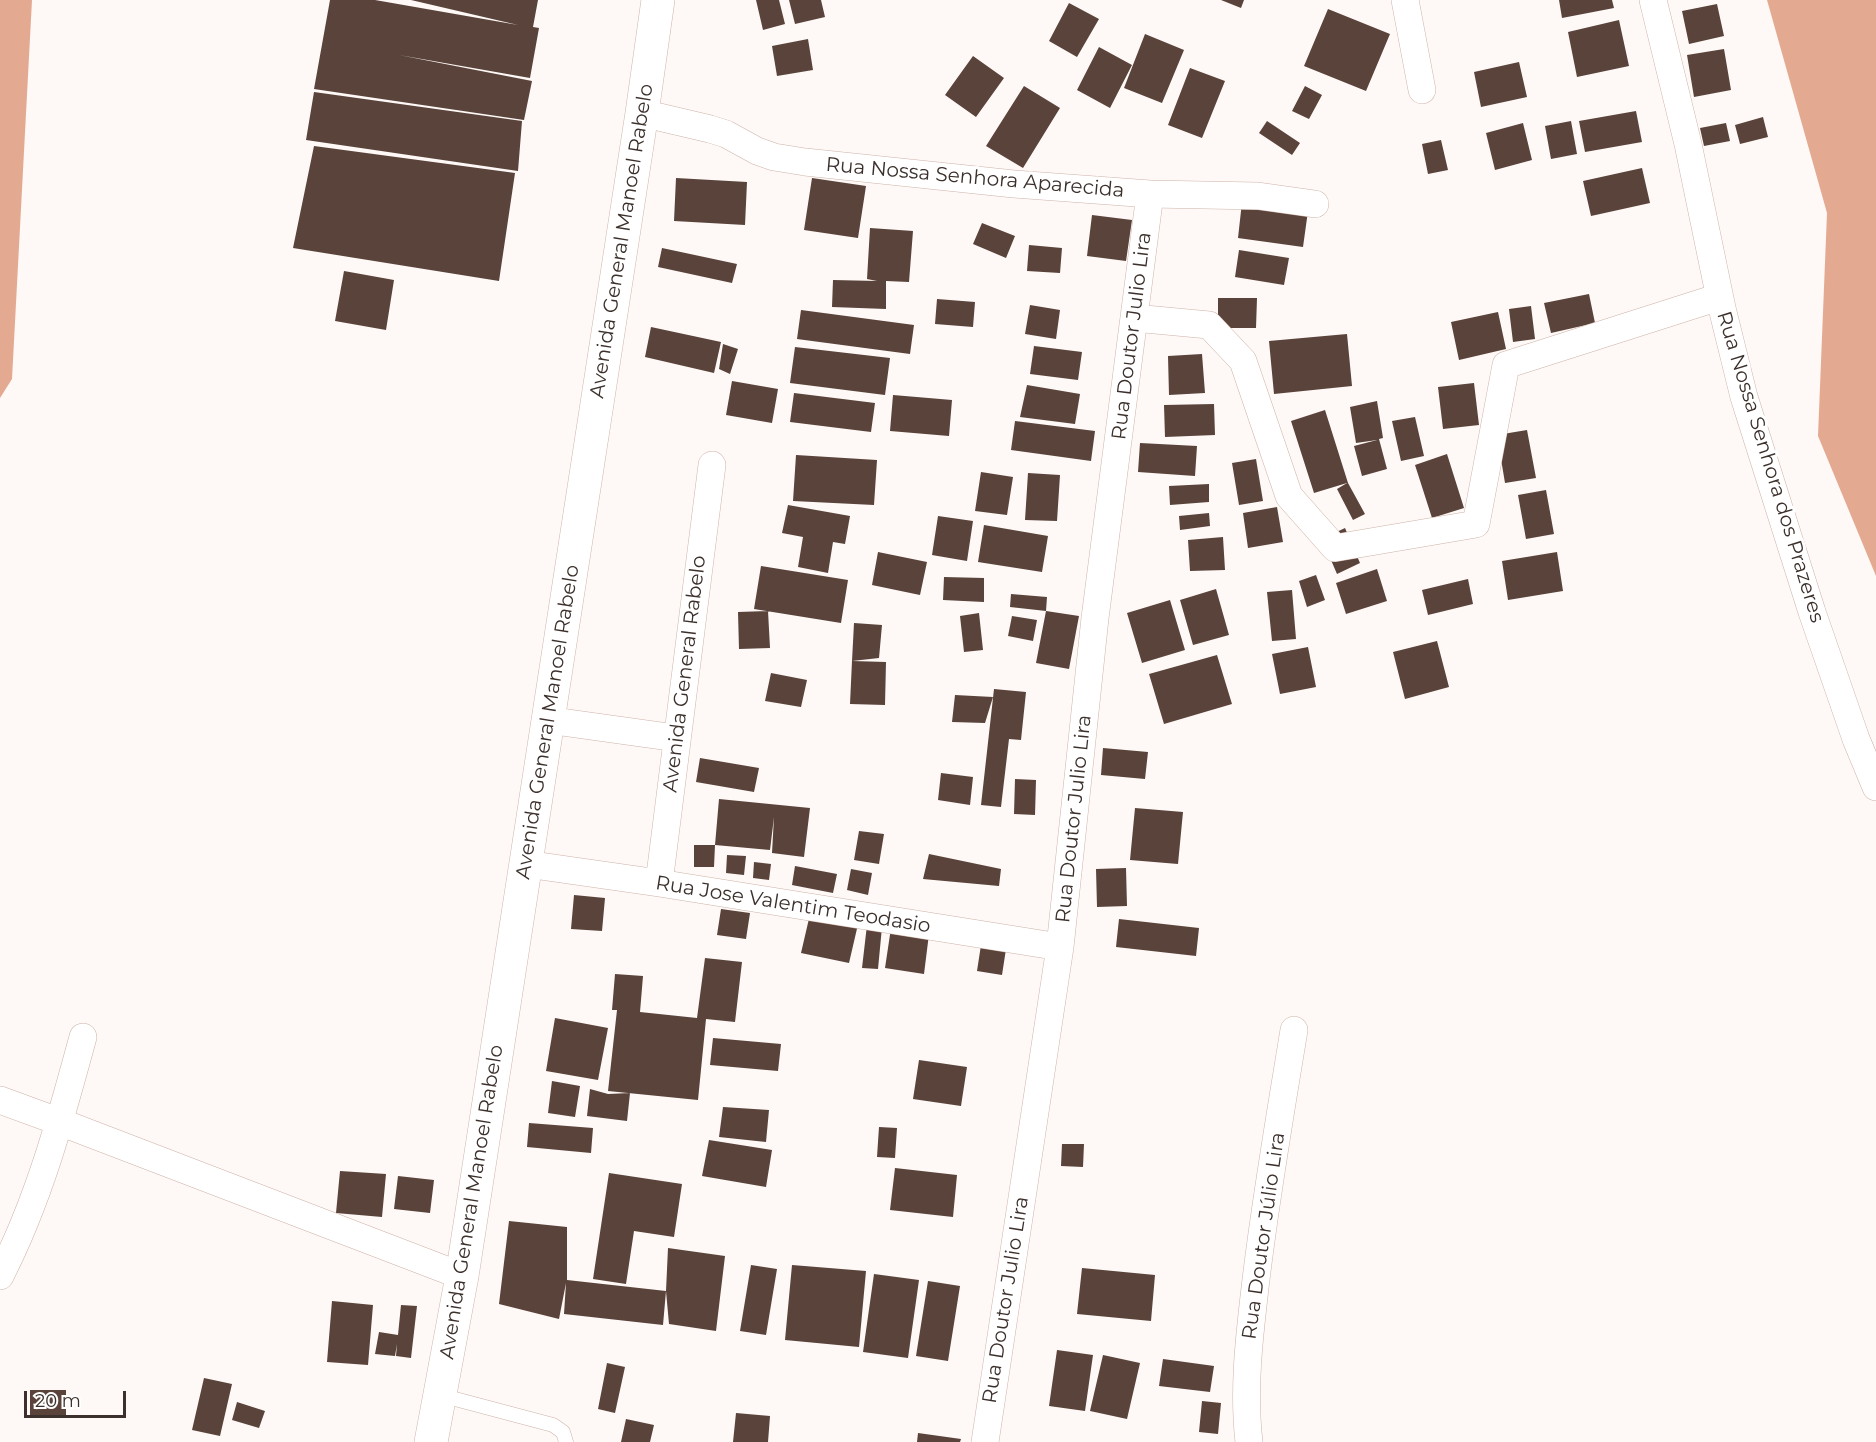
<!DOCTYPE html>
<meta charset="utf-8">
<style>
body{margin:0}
#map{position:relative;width:1876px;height:1442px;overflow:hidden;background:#fef8f6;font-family:Montserrat,sans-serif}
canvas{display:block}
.scale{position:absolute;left:24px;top:1391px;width:102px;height:27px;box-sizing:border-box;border:3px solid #3b302c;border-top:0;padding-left:8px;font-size:18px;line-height:21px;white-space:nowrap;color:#3b302c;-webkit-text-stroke:4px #fff;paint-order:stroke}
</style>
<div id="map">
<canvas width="1876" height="1442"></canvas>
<div class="scale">20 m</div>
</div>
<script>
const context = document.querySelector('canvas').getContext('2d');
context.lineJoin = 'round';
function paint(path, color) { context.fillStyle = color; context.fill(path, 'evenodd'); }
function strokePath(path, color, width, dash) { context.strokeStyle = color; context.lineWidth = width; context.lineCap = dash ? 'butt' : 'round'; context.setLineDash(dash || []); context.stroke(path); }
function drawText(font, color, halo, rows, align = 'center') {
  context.font = font + ' Montserrat,sans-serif'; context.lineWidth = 6; context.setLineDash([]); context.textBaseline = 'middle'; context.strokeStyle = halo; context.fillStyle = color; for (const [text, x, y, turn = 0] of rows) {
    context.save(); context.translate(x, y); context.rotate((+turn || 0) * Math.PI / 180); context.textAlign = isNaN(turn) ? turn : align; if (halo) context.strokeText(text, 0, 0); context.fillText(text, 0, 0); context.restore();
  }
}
const forest = new Path2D(`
 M0,0H32L12,379L0,398Z
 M1767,0H1876V576L1818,436L1827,213Z`);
const building = new Path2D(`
 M330,0H375L518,25L411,0H538L533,27L539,28L530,78L399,55L532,81L524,120L314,89Z
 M756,0H779L785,24L763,30Z
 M789,0H821L825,17L795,24Z
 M1221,0H1244L1241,8Z
 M1559,0H1612L1614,8L1562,18Z
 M1069,3L1099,19L1077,57L1049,41Z
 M1717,4L1724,36L1689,44L1682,11Z
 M1328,9L1390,34L1366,91L1304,66Z
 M1619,20L1629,66L1577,77L1568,32Z
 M1145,34L1184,50L1162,103L1124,88Z
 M808,39L813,70L777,76L772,46Z
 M1099,47L1132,65L1110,108L1077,90Z
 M1724,49L1731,90L1694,97L1687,55Z
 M973,56L1004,78L976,117L945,95Z
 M1519,62L1527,97L1481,107L1474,72Z
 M1190,68L1225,81L1202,138L1168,125Z
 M1024,86L1060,108L1023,168L986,146Z
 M1305,86L1322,95L1309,119L1292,111Z
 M314,92L522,121L518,171L306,140Z
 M1636,111L1642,142L1585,152L1579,121Z
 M1763,117L1768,137L1740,144L1735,125Z
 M1267,121L1300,143L1292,155L1259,133Z
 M1571,121L1577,154L1551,159L1545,126Z
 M1523,123L1532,160L1495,170L1486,133Z
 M1726,123L1730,141L1704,146L1700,128Z
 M1441,140L1448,170L1428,174L1422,144Z
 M314,146L515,173L499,281L293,248Z
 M1642,168L1650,203L1591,216L1583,181Z
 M676,178L747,182L745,225L674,221Z
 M812,178L866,186L858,238L804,230Z
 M1242,202L1308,211L1303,247L1238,238Z
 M1092,215L1132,220L1126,261L1087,256Z
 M982,223L1015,236L1006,258L973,244Z
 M870,228L913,231L909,282L886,281V309L832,307L833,280L877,281L867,279Z
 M1029,245L1062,248L1060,273L1027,271Z
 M662,248L737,264L732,283L658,267Z
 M1239,250L1289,258L1284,285L1235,277Z
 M344,271L394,280L386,330L335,321Z
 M1589,294L1595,323L1551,333L1544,303Z
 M1218,298H1257L1256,328H1218Z
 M937,299L975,302L973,327L935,324Z
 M1030,305L1060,310L1056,339L1025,334Z
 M1531,306L1535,339L1513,342L1509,309Z
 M801,310L914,325L910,354L797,339Z
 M1498,312L1506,349L1459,360L1451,322Z
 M651,327L721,342L714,373L645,357Z
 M1347,334L1352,386L1274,394L1269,341Z
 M723,344L738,349L730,374L719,369Z
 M1034,346L1082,352L1078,380L1030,374Z
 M795,347L890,358L885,395L790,383Z
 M1202,354L1205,393L1169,395L1168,356Z
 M732,381L778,389L772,423L726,415Z
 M1474,383L1479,425L1443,429L1438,387Z
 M1027,385L1080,394L1075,424L1020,417Z
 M794,393L875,403L871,432L790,422Z
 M893,395L952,400L949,436L890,431Z
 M1377,401L1383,438L1379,439L1387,469L1362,476L1354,446L1377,440L1356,443L1350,407Z
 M1214,404L1215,435L1165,437L1164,405Z
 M1325,410L1348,483L1365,514L1353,520L1337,489L1347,483L1314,493L1291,421Z
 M1415,417L1424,456L1401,461L1392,421Z
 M1015,421L1095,431L1091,461L1011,450Z
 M1527,430L1536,478L1505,483L1497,435Z
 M1140,443L1197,446L1195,476L1138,472Z
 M1447,454L1464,508L1432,518L1415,465Z
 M796,455L877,460L874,505L793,501Z
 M1256,459L1263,501L1239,505L1232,463Z
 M981,472L1013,477L1007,515L975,511Z
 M1028,473L1060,475L1057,521L1025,520Z
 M1209,484V502L1170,505L1169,486Z
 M1546,490L1554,534L1526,539L1518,495Z
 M788,505L850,516L845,544L833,542L828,573L798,567L803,537L782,533Z
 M1277,507L1283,542L1248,548L1243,513Z
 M1209,513L1210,526L1180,530L1179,516Z
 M938,516L973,521L967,561L932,555Z
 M984,525L1048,536L1042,572L978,562Z
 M1345,528L1360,563L1337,574L1322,539Z
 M1223,537L1225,570L1190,571L1188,540Z
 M878,552L927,562L920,595L872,585Z
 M1557,552L1563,591L1508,600L1502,561Z
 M761,566L848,580L841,623L754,609Z
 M1377,569L1387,601L1346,614L1336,583Z
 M1316,575L1325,600L1307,607L1299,581Z
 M944,577L984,578V602L943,600Z
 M1468,579L1473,604L1428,615L1422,590Z
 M1216,589L1229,635L1193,645L1180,600Z
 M1292,590L1296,639L1272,641L1267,592Z
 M1011,594L1047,597L1046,611L1010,607Z
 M1170,600L1185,650L1142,663L1127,613Z
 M768,611L770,648L739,649L738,612Z
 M1046,611L1079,616L1069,669L1036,663Z
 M979,613L983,650L964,652L960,616Z
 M1012,616L1037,620L1033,641L1008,636Z
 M854,623L882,625L879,658L852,661Z
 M1437,641L1449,687L1405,699L1393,652Z
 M1308,647L1316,687L1280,694L1272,654Z
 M1217,655L1232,704L1164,724L1149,674Z
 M852,661L886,662L885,705L850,704Z
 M771,673L807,680L801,707L765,701Z
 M994,689L1026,692L1021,740L1009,739L1001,807L981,805Z
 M955,695L993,697L985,723L952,722Z
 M1103,748L1148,752L1145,779L1101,775Z
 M700,758L759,768L754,792L696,782Z
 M941,773L973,777L970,805L938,800Z
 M1015,779L1036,780L1035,815L1014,814Z
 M719,799L810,808L804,857L772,853L774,817L770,850L715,845Z
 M1135,808L1183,812L1178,864L1130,860Z
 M859,831L884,834L879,864L854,860Z
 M694,845H715L714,867H694Z
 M929,854L1001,869L999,886L923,879Z
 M727,855L746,856L744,875L726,873Z
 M754,862L771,864L769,880L753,878Z
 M795,866L837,874L833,893L792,885Z
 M1126,868L1127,906L1097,907L1096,869Z
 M851,869L872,873L868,895L847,890Z
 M574,895L605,898L602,931L571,929Z
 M721,909L750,913L746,939L717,935Z
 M811,910L859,920L849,963L801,953Z
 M1119,919L1199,928L1196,956L1116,947Z
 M867,925L882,927L878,969L862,968Z
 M891,928L929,934L924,974L885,968Z
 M981,945L1006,949L1002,975L977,971Z
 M705,958L742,962L735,1022L706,1019L698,1100L608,1091L617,1010H612L615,974L643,976L640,1012L697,1018Z
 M555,1018L608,1028L598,1080L546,1071Z
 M713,1038L781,1044L778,1071L710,1065Z
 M919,1060L967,1067L961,1106L913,1099Z
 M552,1081L580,1086L575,1117L548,1113Z
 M590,1089L608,1094L630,1093L627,1121L587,1116Z
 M723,1107L769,1110L766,1142L719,1137Z
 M529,1123L593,1128L591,1153L527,1147Z
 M879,1127L897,1128L895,1158L877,1157Z
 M709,1140L772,1150L766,1187L702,1176Z
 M1062,1144H1084L1083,1167L1061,1166Z
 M895,1168L957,1175L953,1217L890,1210Z
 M340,1171L386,1174L382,1217L336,1213Z
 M609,1173L682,1184L674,1237L634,1231L626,1284L593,1279Z
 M398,1176L434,1180L430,1213L394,1209Z
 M509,1221L567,1227V1280L666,1291L668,1248L725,1256L716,1331L669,1324L666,1291L663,1325L564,1314L566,1283L559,1319L499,1304Z
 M751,1265L777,1269L766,1335L740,1331Z
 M792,1265L866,1271L859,1347L785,1340Z
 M1082,1268L1155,1275L1151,1321L1077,1314Z
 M874,1274L919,1280L908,1358L863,1352Z
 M928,1281L960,1286L948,1361L916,1356Z
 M332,1301L373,1305L368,1365L327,1362Z
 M401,1305L417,1306L411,1358L396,1356L397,1344L395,1356L375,1354L379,1332L398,1335Z
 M1057,1350L1093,1355L1085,1411L1049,1406Z
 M1103,1355L1140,1363L1127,1419L1090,1411Z
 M1163,1359L1214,1366L1210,1392L1159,1386Z
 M607,1363L625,1367L615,1413L598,1409Z
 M204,1378L232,1384L220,1436L192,1430Z
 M30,1390H66V1416H30Z
 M1202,1401L1221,1403L1218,1434L1199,1432Z
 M237,1402L265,1411L259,1428L232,1420Z
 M736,1413L770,1416L768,1442H733Z
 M626,1419L654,1425L650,1442H621Z
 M918,1433L961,1439L960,1442H917Z`);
const service = new Path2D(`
 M440,1395L553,1425L563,1432L566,1442`);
const minor = new Path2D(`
 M1405,0L1422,90
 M1653,0L1688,144L1722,308L1744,397L1812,612L1856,739L1876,787
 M642,113L710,129L726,134L757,151L774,157L805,162L1014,184L1150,194L1258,196L1315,204
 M1134,318L1209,325L1243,361L1289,496L1335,548L1476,524L1506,365L1719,297
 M547,720L676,738
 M526,864L659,883L1060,947
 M659,883L712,465
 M0,1100L60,1122L462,1276
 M0,1276C39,1200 61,1118 83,1037
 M985,1442L1060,947L1095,618L1150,194
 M1249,1442C1243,1391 1249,1339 1255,1288C1265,1201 1280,1116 1294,1030`);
const primary = new Path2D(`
 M431,1442L462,1276L642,113L658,0`);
const streetNames = [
 ["Rua Nossa Senhora Aparecida",975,178,5],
 ["Avenida General Manoel Rabelo",622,241,-81],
 ["Rua Doutor Julio Lira",1132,336,-83],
 ["Rua Nossa Senhora dos Prazeres",1770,467,73],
 ["Avenida General Rabelo",685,674,-83],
 ["Avenida General Manoel Rabelo",548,722,-81],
 ["Rua Doutor Julio Lira",1074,819,-84],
 ["Rua Jose Valentim Teodasio",793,905,9],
 ["Avenida General Manoel Rabelo",472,1202,-81],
 ["Rua Doutor Júlio Lira",1264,1236,-82],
 ["Rua Doutor Julio Lira",1006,1300,-81]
];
paint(forest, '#e4aa91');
paint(building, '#59433a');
strokePath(service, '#ceb3a8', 15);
strokePath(minor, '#ceb3a8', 28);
strokePath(primary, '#ceb3a8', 34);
strokePath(service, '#fff', 14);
strokePath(minor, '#fff', 27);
strokePath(primary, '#fff', 33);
drawText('20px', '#3b302c', '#fff', streetNames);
</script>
